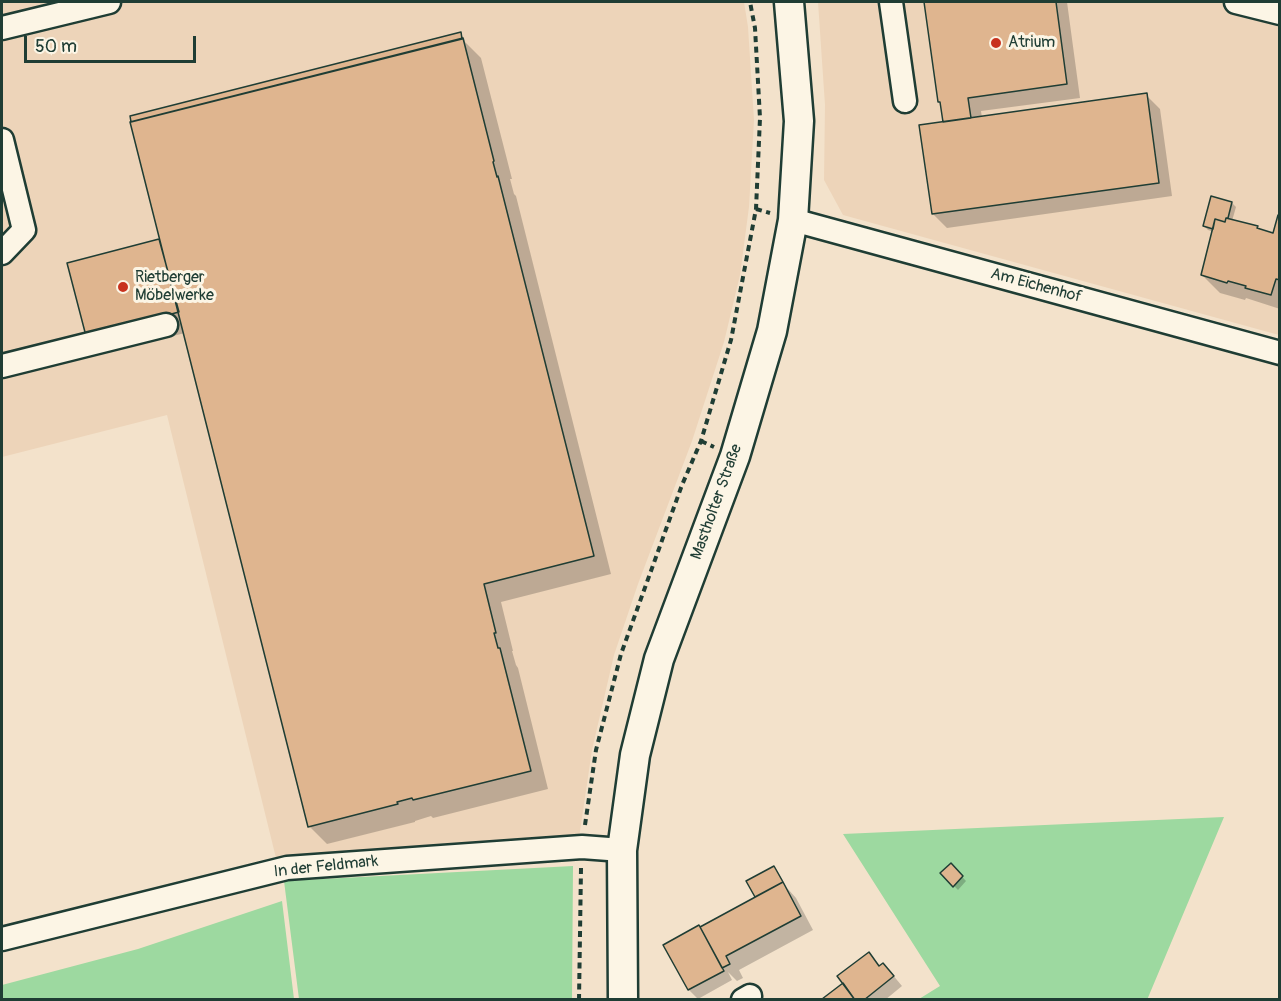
<!DOCTYPE html>
<meta charset="utf-8">
<style>
body{margin:0}
#map{position:relative;width:1281px;height:1001px;overflow:hidden;background:#f3e2cb;font-family:Pangolin,sans-serif}
canvas{display:block}
.frame{position:absolute;inset:0;border:3px solid #1f3d34;pointer-events:none}
.scale{position:absolute;left:24px;top:36px;width:172px;height:27px;box-sizing:border-box;border:3px solid #1f3d34;border-top:0;padding-left:8px;font-size:18px;line-height:21px;white-space:nowrap;color:#1f3d34;-webkit-text-stroke:4px #fcf5e5;paint-order:stroke}
</style>
<div id="map">
<canvas width="1281" height="1001"></canvas>
<div class="frame"></div>
<div class="scale">50 m</div>
</div>
<script>
const context = document.querySelector('canvas').getContext('2d');
context.lineJoin = 'round';
function paint(path, color) { context.fillStyle = color; context.fill(path, 'evenodd'); }
function strokePath(path, color, width, dash) { context.strokeStyle = color; context.lineWidth = width; context.lineCap = dash ? 'butt' : 'round'; context.setLineDash(dash || []); context.stroke(path); }
function drawText(font, color, halo, rows, align = 'center') {
  context.font = font + ' Pangolin,sans-serif'; context.lineWidth = 6; context.setLineDash([]); context.textBaseline = 'middle'; context.strokeStyle = halo; context.fillStyle = color; for (const [text, x, y, turn = 0] of rows) {
    context.save(); context.translate(x, y); context.rotate((+turn || 0) * Math.PI / 180); context.textAlign = isNaN(turn) ? turn : align; if (halo) context.strokeText(text, 0, 0); context.fillText(text, 0, 0); context.restore();
  }
}
const built = new Path2D(`
 M2,2H744L748,27L754,120L749,207L740,275L724,342L692,441L638,584L614,655L592,750L579,838L276,858L167,415L2,457Z
 M818,2H1279V335L843,215L824,180L825,105Z`);
const green = new Path2D(`
 M1224,817L1147,1000L919,999L940,986L843,834Z
 M573,866L572,999H299L284,881Z
 M282,901L294,999H2V985L138,949Z`);
const shadow = new Path2D(`
 M925,2H1067L1080,98L981,111L982,118L1146,95L1160,109L1172,196L947,228L933,214L945,123L942,104L939,101Z
 M460,34L464,38L465,42L481,58L512,179H510L514,194L516,196L611,574L501,602L513,651H512L516,665L518,668L548,789L433,818L431,816L415,821V822L327,844L309,826L185,333L105,353L87,335L69,264L161,240Z
 M1232,203L1236,207L1232,221L1257,227L1260,231L1274,234L1280,217V309L1246,298L1245,300L1220,293L1202,275L1214,232L1208,230L1204,226Z
 M951,865L966,881L958,890L942,873Z
 M774,868L778,872L787,888L796,898L813,930L739,970L743,978L737,981L728,972L732,980L698,999L689,990L701,928L757,898L748,882Z
 M869,954L880,967L892,974L902,986L885,1000H824L845,984Z`);
const building = new Path2D(`
 M924,2H1056L1067,84L968,98L971,118L943,122L940,102H938Z
 M461,32L462,39L131,122L130,116Z
 M463,38L494,161L493,162L497,177L498,176L594,556L484,584L496,633H494L498,648H500L531,771L413,800L412,798L397,802L398,804L308,827L130,122Z
 M1147,93L1159,183L932,214L919,125Z
 M1211,196L1232,202L1228,218H1226L1225,222L1215,219L1213,229L1203,226Z
 M1278,215H1280V280L1276,279L1271,295L1245,288L1246,286L1228,281L1227,283L1201,275L1215,219L1225,222L1226,218L1258,226L1257,228L1273,233Z
 M159,239L179,312L86,336L67,263Z
 M951,863L963,876L953,887L940,873Z
 M774,866L783,882L755,897L746,881Z
 M783,882L801,916L726,956L730,964L722,968L700,927Z
 M699,925L724,971L688,990L663,945Z
 M869,952L879,966L883,963L894,976L864,1000H855L837,976Z
 M843,983L855,1000H822V999Z`);
const path = new Path2D(`
 M756,209L770,213
 M701,441L714,447
 M585,825L596,750L621,654L682,485L701,441L731,340L756,209L760,118L755,28L750,2
 M579,1000L581,868`);
const minor = new Path2D(`
 M891,2L905,101
 M1236,2L1280,13
 M2,28L109,2
 M2,140L24,230L2,253
 M793,220L1280,353
 M2,366L166,325
 M2,939L287,868L582,847L622,850
 M743,1000L750,996`);
const major = new Path2D(`
 M623,1000L622,850L635,755L659,659L735,456L772,331L793,220L799,121L789,2`);
const markers = [
 [996,43,6,"#c8321e"],
 [123,287,6,"#c8321e"]
];
const poiNames = [
 ["Atrium",1008,43],
 ["Rietberger",135,278],
 ["Möbelwerke",135,296]
];
const streetNames = [
 ["Am Eichenhof",1036,286,15],
 ["Mastholter Straße",717,502,-70],
 ["In der Feldmark",326,867,-6]
];
paint(built, '#edd4b9');
paint(green, '#9dd9a0');
paint(shadow, '#0003');
paint(building, '#dfb58f');
strokePath(building, '#1f3d34', 1.5);
strokePath(minor, '#1f3d34', 27);
strokePath(major, '#1f3d34', 33);
strokePath(path, '#1f3d34', 4, [6, 4.5]);
strokePath(minor, '#fcf5e5', 22);
strokePath(major, '#fcf5e5', 28);
for (const [x, y, r, color] of markers) { const dot = new Path2D(); dot.arc(x, y, r, 0, 2 * Math.PI); context.fillStyle = color; context.fill(dot); strokePath(dot, '#fcf5e5', 2); }
drawText('16px', '#1f3d34', '#fcf5e5', poiNames, 'left');
drawText('16px', '#1f3d34', '#fcf5e5', streetNames);
</script>
